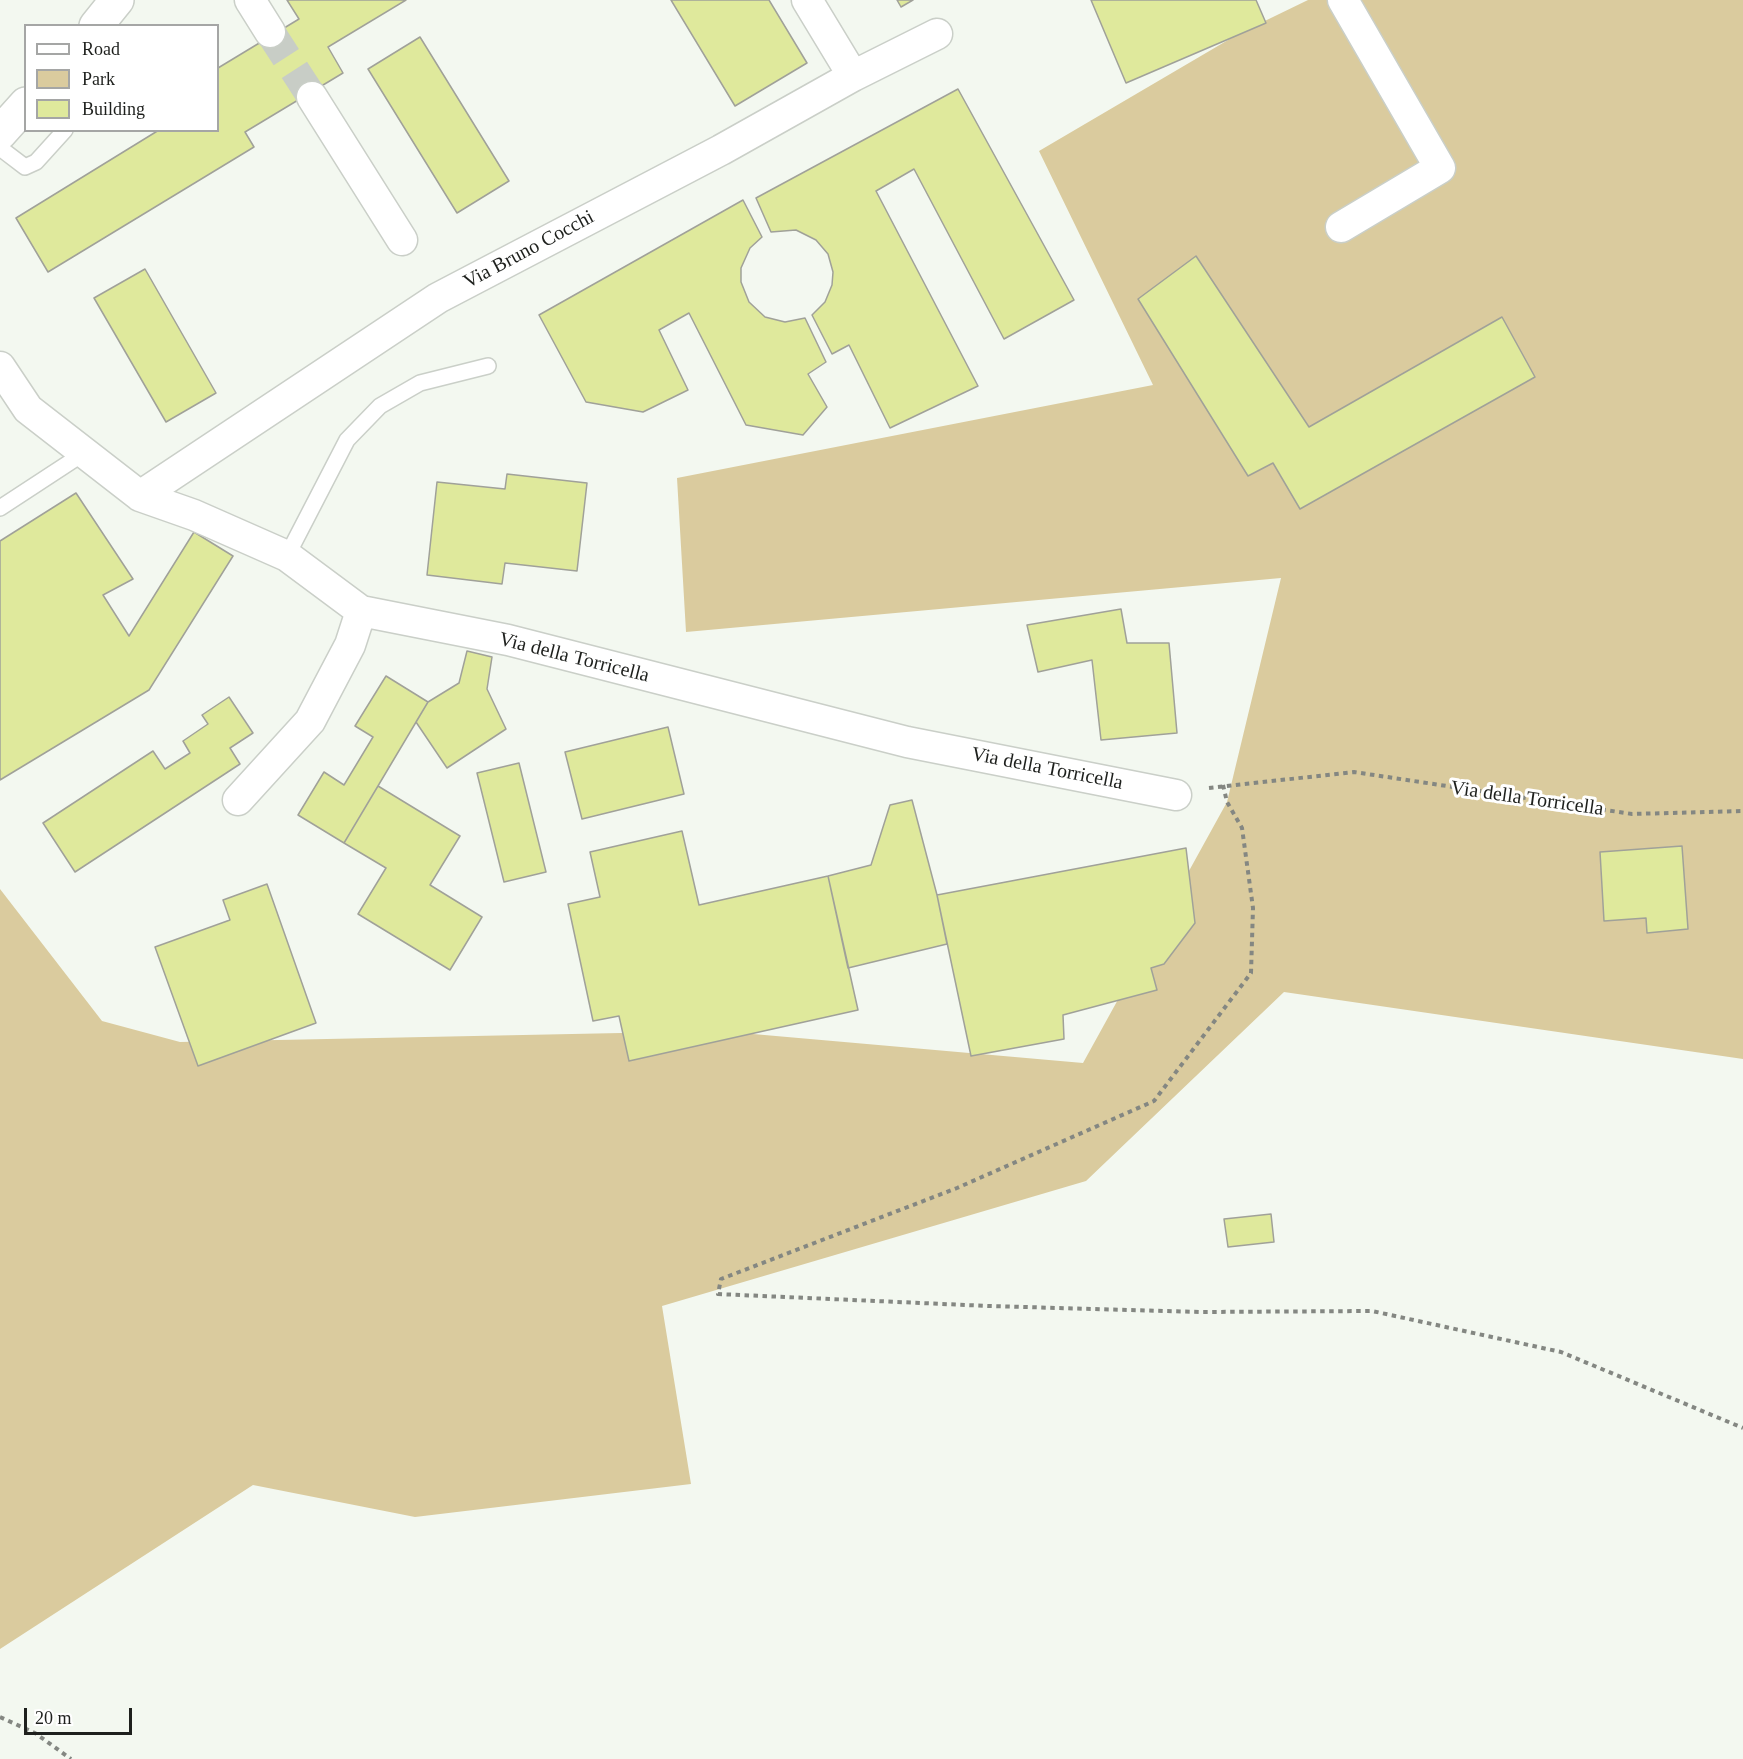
<!DOCTYPE html>
<style>
body{margin:0}
#map{position:relative;width:1743px;height:1759px;overflow:hidden;background:#f3f8f0;font-family:Georgia,serif}
canvas{display:block}
.legend{position:absolute;left:24px;top:24px;width:195px;height:108px;box-sizing:border-box;background:#fff;border:2px solid #a5a6a5;margin:0;padding:8px 10px;list-style:none;font-size:18px;color:#1e201d}
.legend li{display:flex;align-items:center;gap:12px;height:30px}
.legend b{width:30px;border:2px solid #a5a6a5}
.scale{position:absolute;left:24px;top:1708px;width:108px;height:27px;box-sizing:border-box;border:3px solid #1e201d;border-top:0;padding-left:8px;font-size:18px;line-height:21px;white-space:nowrap;color:#1e201d;-webkit-text-stroke:4px #fff;paint-order:stroke}
</style>
<div id="map">
<canvas width="1743" height="1759"></canvas>
<ul class="legend">
<li><b style="height:8px;background:#fff"></b>Road</li>
<li><b style="height:16px;background:#dacb9e"></b>Park</li>
<li><b style="height:16px;background:#dfe99c"></b>Building</li>
</ul>
<div class="scale">20 m</div>
</div>
<script>
const context = document.querySelector('canvas').getContext('2d');
context.lineJoin = 'round';
function paint(path, color) { context.fillStyle = color; context.fill(path, 'evenodd'); }
function strokePath(path, color, width, dash) { context.strokeStyle = color; context.lineWidth = width; context.lineCap = dash ? 'butt' : 'round'; context.setLineDash(dash || []); context.stroke(path); }
function drawText(font, color, halo, rows, align = 'center') {
  context.font = font + ' Georgia,serif'; context.lineWidth = 6; context.setLineDash([]); context.textBaseline = 'middle'; context.strokeStyle = halo; context.fillStyle = color; for (const [text, x, y, turn = 0] of rows) {
    context.save(); context.translate(x, y); context.rotate((+turn || 0) * Math.PI / 180); context.textAlign = isNaN(turn) ? turn : align; if (halo) context.strokeText(text, 0, 0); context.fillText(text, 0, 0); context.restore();
  }
}
const green = new Path2D(`
 M1308,0H1743V1059L1284,992L1086,1181L662,1306L691,1484L415,1517L253,1485L0,1649V889L102,1021L180,1042L719,1031L1083,1063L1227,802L1281,578L686,632L677,478L1153,385L1039,151L1240,33Z`);
const building = new Path2D(`
 M287,0H406L328,47L343,73L245,132L254,147L48,272L16,218L159,130H218V68L299,19Z
 M671,0H769L807,63L735,106Z
 M897,0H913L901,7Z
 M1091,0H1256L1266,23L1126,83Z
 M420,37L509,181L457,213L368,69Z
 M958,89L1074,300L1004,339L914,169L876,191L978,386L890,428L849,345L832,354L812,315L825,302L832,285L833,272L828,254L816,240L796,230L771,232L756,198Z
 M743,200L762,237L750,248L741,268V282L749,302L765,317L785,322L805,318L826,362L808,374L827,407L803,435L746,425L689,313L659,330L688,390L643,412L586,402L539,315Z
 M1196,256L1309,427L1502,317L1535,377L1300,509L1273,463L1248,476L1138,299Z
 M145,269L216,393L166,422L94,298Z
 M507,474L587,483L577,571L505,563L502,584L427,575L437,482L505,489Z
 M76,493L133,579L103,595L129,636L194,532L233,556L149,690L0,780V541Z
 M1121,609L1127,643H1169L1177,733L1101,740L1092,660L1038,672L1027,625Z
 M467,651L492,657L487,689L506,729L447,768L416,722L428,702L459,683Z
 M386,676L428,702L344,843L298,815L324,772L344,785L373,737L355,726Z
 M229,697L253,733L230,748L240,764L75,872L43,823L153,751L165,769L190,753L183,741L208,724L202,715Z
 M668,727L684,794L582,819L565,752Z
 M519,763L546,872L504,882L477,773Z
 M378,786L460,836L430,885L482,917L450,970L358,914L386,868L344,843Z
 M912,800L937,895L947,944L848,968L828,876L871,865L890,805Z
 M682,831L699,905L828,876L858,1010L629,1061L619,1016L593,1021L568,904L600,897L590,852Z
 M1682,846L1688,929L1647,933L1646,918L1604,921L1600,852Z
 M1186,848L1195,923L1164,964L1151,968L1157,990L1063,1015L1064,1039L971,1056L937,895Z
 M267,884L316,1023L198,1066L155,947L230,920L223,900Z
 M1271,1214L1274,1242L1228,1247L1224,1219Z`);
const minorTunnel = new Path2D(`
 M270,32L312,97`);
const path = new Path2D(`
 M1223,785L1227,802L1242,828L1253,908L1251,973L1154,1101L957,1188L721,1279L718,1294L988,1306L1201,1312L1372,1311L1561,1352L1743,1428
 M1209,788L1354,772L1632,814L1743,811
 M0,1717L35,1733L71,1759`);
const service = new Path2D(`
 M0,148L25,167L36,162L65,130
 M0,508L84,453
 M287,556L347,440L380,406L420,383L488,366`);
const minor = new Path2D(`
 M250,0L270,32
 M807,0L853,76
 M312,97L402,240
 M1341,227L1440,168L1343,0
 M0,367L28,409L140,496L194,515L287,556L361,611L508,640L907,742L1176,795
 M140,496L438,298L721,150L853,76L937,34
 M238,800L310,721L350,645L361,611`);
const tertiary = new Path2D(`
 M96,26L117,0
 M0,133L26,104`);
const streetNames = [
 ["Via Bruno Cocchi",529,250,-28],
 ["Via della Torricella",574,658,14],
 ["Via della Torricella",1047,769,11],
 ["Via della Torricella",1527,799,8]
];
paint(green, '#dacb9e');
paint(building, '#dfe99c');
strokePath(building, '#a0a199', 1.5);
strokePath(minorTunnel, '#c8cdc6', 30, [30, 15]);
strokePath(service, '#cacfc8', 18);
strokePath(minor, '#cacfc8', 33);
strokePath(tertiary, '#cacfc8', 36);
strokePath(path, '#848782', 4, [4.5, 4.5]);
strokePath(service, '#fff', 15);
strokePath(minor, '#fff', 30);
strokePath(tertiary, '#fff', 33);
drawText('20px', '#1e201d', '#fff', streetNames);
</script>
